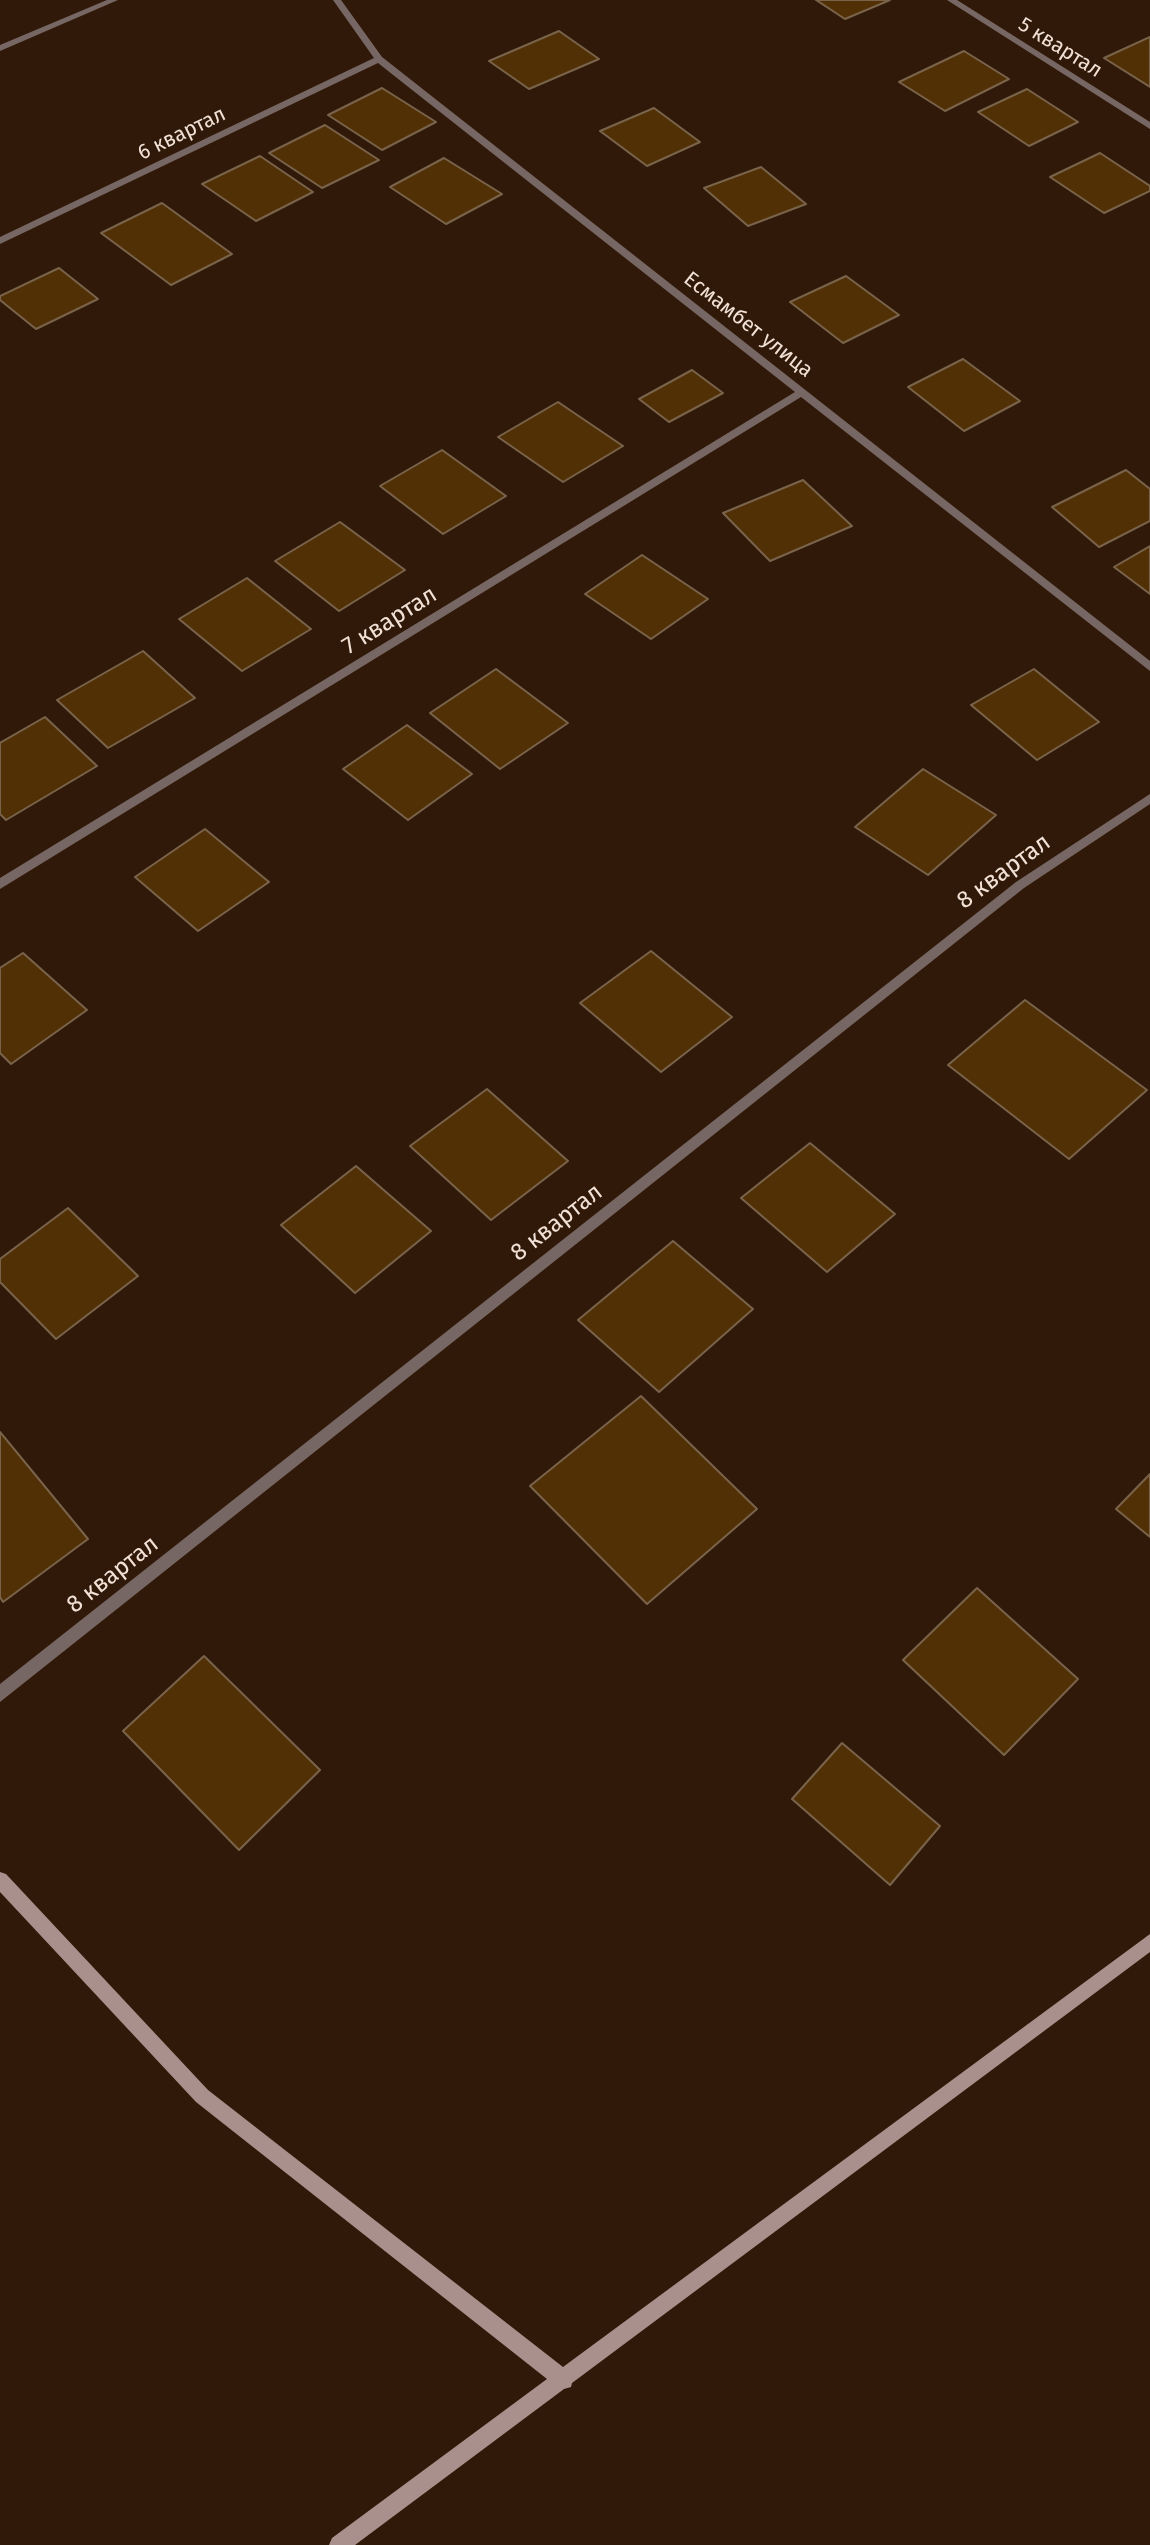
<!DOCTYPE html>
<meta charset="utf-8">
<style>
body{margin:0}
canvas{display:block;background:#301908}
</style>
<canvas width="1150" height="2545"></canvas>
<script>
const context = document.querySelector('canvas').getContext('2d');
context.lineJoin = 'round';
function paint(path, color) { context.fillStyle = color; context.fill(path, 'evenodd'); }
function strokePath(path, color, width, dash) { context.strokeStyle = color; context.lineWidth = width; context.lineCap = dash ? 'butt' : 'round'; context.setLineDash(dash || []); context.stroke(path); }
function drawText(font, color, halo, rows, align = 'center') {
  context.font = font + ' "Fira Sans",sans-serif'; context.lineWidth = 5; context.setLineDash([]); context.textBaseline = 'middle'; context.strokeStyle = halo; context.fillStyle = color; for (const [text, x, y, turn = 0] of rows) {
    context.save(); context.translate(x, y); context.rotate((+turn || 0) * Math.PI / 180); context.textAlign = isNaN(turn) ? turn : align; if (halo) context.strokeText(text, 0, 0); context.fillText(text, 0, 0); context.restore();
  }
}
const building = new Path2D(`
 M816,0H890L845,19Z
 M559,31L599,59L529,89L489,61Z
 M1150,37V87L1104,58Z
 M964,51L1009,79L945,111L899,82Z
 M382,88L436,122L382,150L328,115Z
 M1027,89L1078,122L1029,146L978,112Z
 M654,108L700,142L647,166L600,131Z
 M325,125L379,160L322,188L269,153Z
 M1100,153L1150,186V191L1104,213L1050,177Z
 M260,156L313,192L256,221L202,184Z
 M444,158L502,194L446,224L390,187Z
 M761,167L806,204L748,226L704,188Z
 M162,203L232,254L171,285L101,233Z
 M59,268L98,299L36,329L0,300V296Z
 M846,276L899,315L843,343L790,302Z
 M963,359L1020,401L964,431L908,387Z
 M692,370L723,393L669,422L639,399Z
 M558,402L623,446L563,482L498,437Z
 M442,450L506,496L443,534L380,486Z
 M1126,470L1150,489V521L1099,547L1052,507Z
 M803,480L852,526L770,561L723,513Z
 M340,522L405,570L339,611L275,561Z
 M1150,546V594L1114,567Z
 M642,555L708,599L651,639L585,594Z
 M247,578L311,629L242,671L179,619Z
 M143,651L195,698L108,748L57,700Z
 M496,669L568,723L500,769L430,713Z
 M1034,669L1099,722L1037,760L971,705Z
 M45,717L97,766L6,820L0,814V743Z
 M407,725L472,774L408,820L343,769Z
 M923,769L996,815L928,875L855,827Z
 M205,829L269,882L198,931L135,877Z
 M651,951L732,1017L661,1072L580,1003Z
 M23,953L87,1010L11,1064L0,1053V968Z
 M1025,1000L1147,1090L1069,1159L948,1065Z
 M487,1089L568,1161L491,1220L410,1146Z
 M810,1143L895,1214L827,1272L741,1198Z
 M356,1166L431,1231L355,1293L281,1225Z
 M68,1208L138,1276L56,1339L0,1282V1259Z
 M673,1241L753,1309L659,1392L578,1320Z
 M641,1396L757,1509L647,1604L530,1486Z
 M0,1432L88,1539L3,1602L0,1597Z
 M1150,1474V1537L1116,1509Z
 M977,1588L1078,1679L1004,1755L903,1660Z
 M204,1656L320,1770L239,1850L123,1731Z
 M842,1743L940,1826L890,1885L792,1799Z`);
const street = new Path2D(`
 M107,0H118L0,51V45Z
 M333,0H341L382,57L1150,661V671L801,397L0,889V878L795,392L378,63L0,244V237L374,58Z
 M947,0H957L1150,122V129Z
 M1150,794V804L1024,888L0,1702V1684L1016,882Z`);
const secondary = new Path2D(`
 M0,1872L6,1874L208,2090L563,2367L1150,1934V1952L572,2383L571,2387L564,2389L355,2545H329L332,2538L547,2379L196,2102L0,1892Z`);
const farStreetnames = [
 ["5 квартал",1060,48,32],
 ["6 квартал",182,134,-26],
 ["Есмамбет улица",748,325,38]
];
const streetNames = [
 ["7 квартал",390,621,-32],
 ["8 квартал",1004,872,-36],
 ["8 квартал",557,1223,-38],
 ["8 квартал",113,1575,-38]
];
paint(building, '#513006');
strokePath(building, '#79634b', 2);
paint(street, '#776764');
paint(secondary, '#a9908c');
drawText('21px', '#f2e1d7', '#301908', farStreetnames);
drawText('24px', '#f2e1d7', '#301908', streetNames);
</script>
